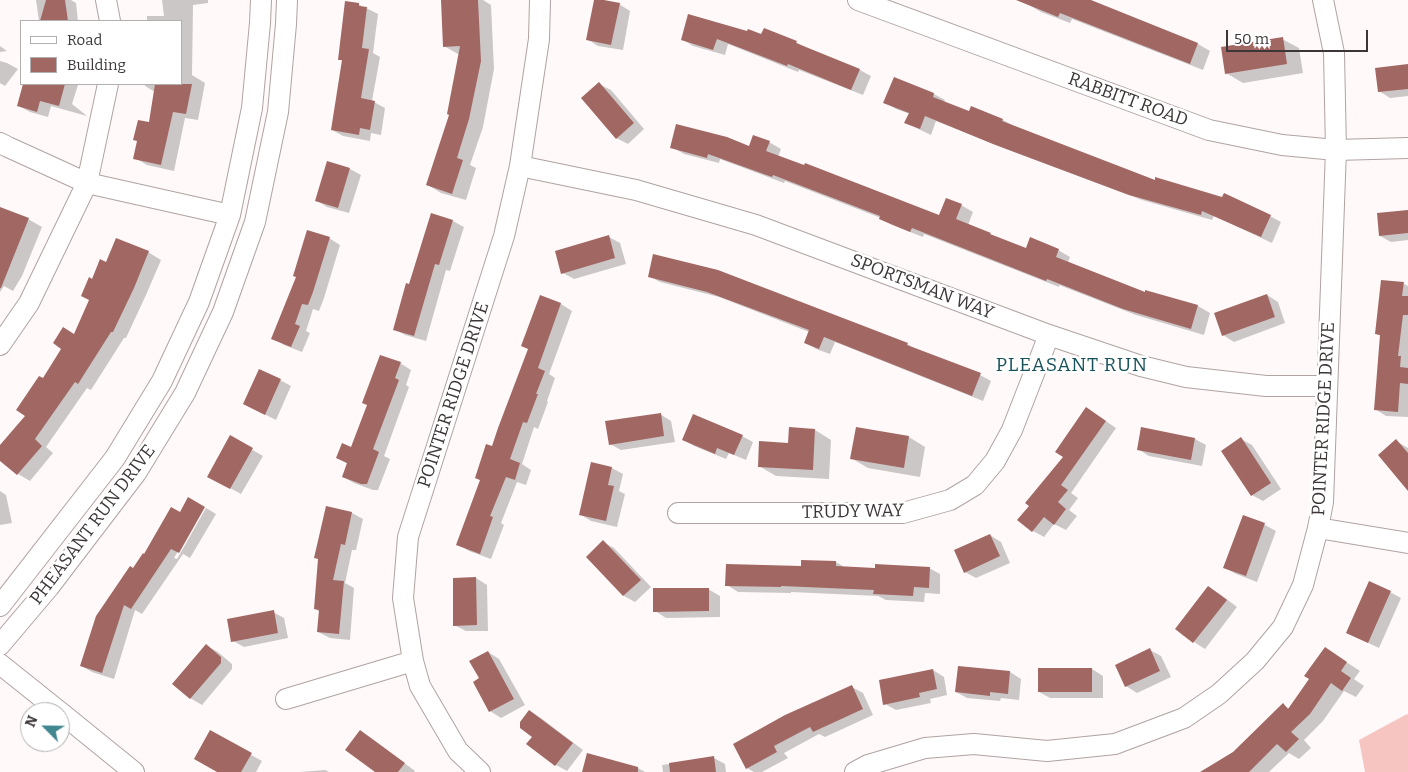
<!DOCTYPE html>
<style>
body{margin:0}
#map{position:relative;width:1408px;height:772px;overflow:hidden;background:#fff9f9;font-family:Bitter,serif}
canvas{display:block}
.legend{position:absolute;left:20px;top:20px;width:162px;height:65px;box-sizing:border-box;background:#fff;border:1px solid #b1afaf;margin:0;padding:6px 9px;list-style:none;font-size:15px;color:#3c3736}
.legend li{display:flex;align-items:center;gap:10px;height:25px}
.legend b{width:25px;border:1px solid #b1afaf}
.north{position:absolute;left:20px;top:702px;width:50px;height:50px;box-sizing:border-box;background:#fff;border:1px solid #b1afaf;border-radius:50%;rotate:293deg;font-size:14px;font-weight:700;line-height:20px;text-align:center;color:#3c3736}
.north::after{content:'';display:block;margin:auto;width:18px;height:22px;background:#408790;clip-path:polygon(50% 0,100% 100%,50% 72%,0 100%)}
.scale{position:absolute;left:1226px;top:30px;width:142px;height:22px;box-sizing:border-box;border:2px solid #3c3736;border-top:0;padding-left:6px;font-size:15px;line-height:18px;white-space:nowrap;color:#3c3736;-webkit-text-stroke:4px #fff;paint-order:stroke}
</style>
<div id="map">
<canvas width="1408" height="772"></canvas>
<ul class="legend">
<li><b style="height:6px;background:#fff"></b>Road</li>
<li><b style="height:14px;background:#a16763"></b>Building</li>
</ul>
<div class="north">N</div>
<div class="scale">50 m</div>
</div>
<script>
const context = document.querySelector('canvas').getContext('2d');
context.lineJoin = 'round';
function paint(path, color) { context.fillStyle = color; context.fill(path, 'evenodd'); }
function strokePath(path, color, width, dash) { context.strokeStyle = color; context.lineWidth = width; context.lineCap = dash ? 'butt' : 'round'; context.setLineDash(dash || []); context.stroke(path); }
function drawText(font, color, halo, rows, align = 'center') {
  context.font = font + ' Bitter,serif'; context.lineWidth = 5; context.setLineDash([]); context.textBaseline = 'middle'; context.strokeStyle = halo; context.fillStyle = color; for (const [text, x, y, turn = 0] of rows) {
    context.save(); context.translate(x, y); context.rotate((+turn || 0) * Math.PI / 180); context.textAlign = isNaN(turn) ? turn : align; if (halo) context.strokeText(text, 0, 0); context.fillText(text, 0, 0); context.restore();
  }
}
const green = new Path2D(`
 M1407,714L1408,715V772H1365L1359,740Z`);
const shadow = new Path2D(`
 M36,0H71L76,3L78,21H39Z
 M162,0H208V3L193,5L192,75L205,83L198,120L185,118L174,171L147,165L135,158L150,124L155,92L145,86V84H181V21H147V16H164Z
 M442,0H483L491,5L494,69L483,127L470,165L476,168L466,200L441,193L428,185L450,115L460,54H458L444,46Z
 M595,0L619,4L630,11L623,50L598,46L587,39Z
 M1029,0H1089L1198,44L1210,51L1203,70L1072,19L1070,23L1041,12L1029,5Z
 M358,4L378,14L373,53L380,57L372,101L385,108L381,135L371,133L370,141L343,136L332,130L344,62L339,59Z
 M748,33L796,42L808,49L860,70L871,76L863,95L799,70L798,72L728,44L725,55L693,46L682,39Z
 M1282,39L1299,48L1303,73L1243,83L1226,73Z
 M0,46L7,51L0,52Z
 M0,61L7,63L18,69L5,86L0,83Z
 M1408,66V96L1390,98L1379,91Z
 M894,79L934,94L945,100L944,102L970,113L972,108L1003,120L1014,126L1156,182L1270,216L1281,222L1272,243L1214,216L1212,220L1142,200L1006,149L936,121L931,135L906,123L910,114L896,109L885,102Z
 M25,84H75L78,85L72,104L87,116L51,106L48,117L30,112L19,106Z
 M599,84L611,90L644,129L628,144L616,138Z
 M769,142L781,149L778,157L940,216L961,205L973,212L968,225L1026,250H1058L1070,257L1068,262L1145,293L1146,291L1198,306L1210,313L1204,335L1136,315L1059,285V287L924,234L923,237L892,225L880,219L881,218L785,181L784,183L720,159L719,163L684,154L672,147H750Z
 M350,169L361,175L349,213L327,207L316,200Z
 M0,210L28,219L42,227L22,276L13,291L4,286L0,292Z
 M1408,211V240L1391,242L1380,236Z
 M432,214L453,221L464,227L450,271L446,270L426,341L405,335L394,329L410,286Z
 M609,237L620,243L626,264L574,279L563,273Z
 M329,238L340,245L324,298L319,311L313,309L306,331L310,333L302,352L284,345L273,338Z
 M148,252L161,260L146,295L126,338H124L91,390L87,388L46,447L53,453L30,481L18,474L0,460V457L27,416L43,380L75,335L90,300L93,281L107,263Z
 M649,276L907,344L917,350L980,375L991,381L983,401L835,342L830,354L816,349L805,342L809,332L719,297L660,282Z
 M1404,284L1408,286V417L1386,416L1375,409L1381,336L1377,334Z
 M1267,295L1278,302L1285,323L1234,342L1223,335Z
 M541,297L561,304L572,311L549,374L555,378L547,401L548,402L538,429L534,427L522,464L531,470L526,485L517,482L501,523L504,525L491,559L469,551L458,544L481,481L476,478L493,448L529,350Z
 M400,363L411,370L406,385L409,387L384,456L390,459L378,490H373L354,483L343,477L348,464L338,458L352,449Z
 M280,380L291,386L276,420L244,404Z
 M660,414L671,421L675,442L621,450L610,444Z
 M1097,415L1116,428L1071,493L1078,498L1069,510L1077,516L1066,530L1054,524L1044,537L1033,531Z
 M1142,428L1195,439L1206,445L1202,466L1149,456L1138,449Z
 M815,430L831,440L829,479L776,476L759,466L789,444Z
 M742,436L753,442L746,460L729,453L726,459L694,446L683,439Z
 M230,437L263,456L241,494L208,476Z
 M909,437L925,447L920,477L868,468L851,458Z
 M1241,439L1252,445L1281,489L1263,501L1252,495Z
 M1396,441L1408,448V486Z
 M592,464L612,468L623,474L619,491L625,494L617,527L591,521L580,514Z
 M0,491L6,495L12,523L0,525Z
 M204,507L174,558L177,559L206,508L216,514L190,558L183,554L142,614L135,610L114,679L92,672L81,666L133,570L180,513Z
 M327,507L352,513L363,519L356,550H352L345,583L354,588L350,640L330,638L318,632L320,612L315,609Z
 M1243,516L1265,525L1276,531L1257,582L1236,574L1225,568Z
 M990,535L1001,542L1010,563L976,578L965,572Z
 M603,542L614,548L651,587L635,602L624,596L588,557Z
 M836,562L846,568L876,569L929,568L940,574V594L925,593L924,602L886,600L878,596L791,592V593L738,592L727,585L802,567Z
 M476,578L487,585L488,631H466L454,625V579Z
 M1209,587L1220,594L1237,607L1205,649L1194,642L1177,629Z
 M708,589L720,596V617L666,618L655,611Z
 M1390,592L1401,598L1379,648L1347,633Z
 M273,612L284,618L288,638L244,647L233,641Z
 M207,646L218,652L232,664V669L202,705L190,698Z
 M1325,648L1360,671L1354,679L1364,686L1356,697L1344,691L1323,721L1304,740L1311,748L1299,759L1289,753L1269,772H1202L1234,753L1283,705L1290,709L1310,678Z
 M1150,650L1161,656L1171,677L1137,693L1126,686Z
 M488,652L499,659L525,705L501,718L490,711L480,679Z
 M1092,669L1103,676V698H1050L1039,692Z
 M933,670L944,677L947,695L930,699L931,703L896,710L885,704Z
 M1010,672L1021,679L1019,700L1001,698L1000,701L967,698L956,692Z
 M852,687L863,693L873,715L825,737L819,734L784,753L788,758L762,772H754L747,768L734,744Z
 M530,711L541,718L583,750L567,771L556,765L534,736Z
 M210,732L262,761L256,772H219Z
 M360,732L371,738L415,771L414,772H377Z
 M588,755L638,768L645,772H583Z
 M714,758L725,764L726,772H663L662,765Z
 M325,770L329,772H300Z`);
const building = new Path2D(`
 M46,0H65L68,21H40Z
 M441,0H478L481,61L469,119L457,158L463,160L452,194L426,185L449,115L447,114L460,46L443,47Z
 M594,0H604L620,3L611,45L586,40Z
 M1016,0H1091L1198,43L1190,64L1060,13L1058,17Z
 M345,1L359,3V6L367,7L362,48L369,49L361,98L375,101L370,130L360,128L359,135L331,130L342,60H338Z
 M688,14L747,31L748,29L761,34L764,28L797,41L796,43L860,69L851,90L788,64L787,66L717,39L713,50L681,40Z
 M1283,37L1287,64L1225,74L1221,47Z
 M1408,64V89L1378,92L1375,68Z
 M894,77L934,93L933,97L969,111L971,106L1003,119L1002,121L1155,180V177L1222,197L1224,193L1271,215L1261,237L1202,211L1201,215L1129,195L993,144L925,116L920,129L904,123L909,113L883,103Z
 M599,82L634,123L616,139L581,98Z
 M23,84H65L59,106L40,101L37,112L17,106Z
 M155,84H192L186,114L173,112L161,165L133,159L137,141L133,140L138,120L149,122Z
 M676,124L727,137L749,146L753,135L770,141L766,151L804,165L805,163L939,215L946,198L962,204L956,219L991,233L990,234L1026,248L1030,237L1059,249L1056,257L1145,292V290L1198,305L1191,329L1123,309L1047,279L1046,281L912,228L910,232L879,219L880,216L773,175L772,177L708,154L707,158L670,148Z
 M327,161L350,168L338,208L315,201Z
 M0,207L29,218L1,288H0Z
 M1408,210V233L1379,236L1377,213Z
 M431,213L453,220L439,265L435,264L414,336L393,330L406,283L409,284Z
 M307,230L330,237L313,292L308,305L302,304L295,324L300,326L291,347L271,339L296,277L293,276Z
 M609,235L615,258L561,274L555,251Z
 M116,238L149,251L134,288L113,332H111L78,384L75,382L35,439L42,446L17,475L0,461V445L25,416L16,410L39,376L43,378L61,349L53,343L63,327L74,334L89,300L81,296L89,277L92,279L100,259L106,262Z
 M653,254L718,270L908,343L907,345L981,373L972,396L824,337L819,349L804,343L809,330L707,292L648,277Z
 M1381,280L1404,282L1402,296H1408V315H1403L1398,356H1401L1400,367L1408,368V384L1400,383L1398,412L1374,410L1380,335L1375,334Z
 M1267,294L1275,317L1222,336L1214,313Z
 M540,295L561,303L538,368L545,371L536,394H538L527,423L523,422L510,459L520,463L515,480L506,477L490,516L493,517L480,554L456,545L480,480L475,478L486,444L492,446L498,428L528,349L521,346Z
 M380,355L401,362L395,378L399,380L373,449L379,452L367,484H361L342,477L347,463L336,458L342,443L351,447L367,405L362,403Z
 M259,369L281,379L265,415L243,404Z
 M1086,407L1106,421L1061,485L1068,490L1058,502L1066,509L1054,525L1044,517L1032,532L1017,520L1029,506L1025,503L1063,457L1055,452Z
 M661,413L664,436L609,445L605,421Z
 M693,414L743,435L734,455L717,448L715,454L682,440Z
 M789,427L815,429L813,470L758,467L759,441L788,443Z
 M856,427L909,436L904,468L850,459Z
 M1141,427L1195,438L1191,460L1137,450Z
 M230,435L253,448L230,489L207,477Z
 M1241,437L1271,483L1251,496L1221,451Z
 M1396,439L1408,453V491L1378,455Z
 M591,462L612,467L608,485L614,486L606,521L579,515Z
 M188,497L205,507L179,553L171,549L131,609L124,605L102,673L80,666L96,616L130,566L133,568L143,553L144,554L171,507L180,512Z
 M326,506L352,512L345,545L341,544L333,580L344,581L339,634L317,632L319,610L314,609L318,559L314,558Z
 M1243,515L1265,523L1246,576L1223,568Z
 M990,534L1000,556L964,573L954,550Z
 M603,540L641,580L623,596L586,557Z
 M801,560L836,561V566L875,568V564L930,567L929,588L914,587L913,596L873,594L874,590L781,586V587L725,586L726,564L801,566Z
 M476,577L477,625L453,626V578Z
 M1369,581L1391,591L1368,643L1346,633Z
 M1208,586L1227,600L1193,643L1175,629Z
 M653,588H709V611L653,612Z
 M274,610L278,633L231,642L227,619Z
 M206,644L221,657V663L190,699L172,684Z
 M1325,647L1347,662L1341,671L1351,678L1342,691L1331,683L1310,714L1291,732L1299,739L1286,752L1277,744L1249,772H1200L1233,752L1283,703L1288,709L1309,679L1304,676Z
 M1150,648L1160,671L1125,687L1115,665Z
 M488,651L514,699L489,712L473,682L479,678L469,661Z
 M958,666L1010,671L1008,694L990,692V696L955,692Z
 M1038,668H1092V692H1038Z
 M933,669L937,689L919,693L920,697L883,705L879,680Z
 M852,685L863,709L813,732L810,727L774,746L777,752L746,769L733,744L785,715Z
 M529,710L573,743L555,766L526,744L532,737L520,728V722Z
 M210,730L252,753L241,772H217L194,759Z
 M360,730L405,763L398,772H375L345,750Z
 M587,753L638,767V772H582Z
 M714,756L716,772H670L669,763Z`);
const minor = new Path2D(`
 M106,0L110,21
 M858,0L1209,130L1282,145L1336,150L1408,148
 M0,143L8,147L87,183L230,215
 M520,166L636,190L756,225L1049,335L1141,366L1186,377L1266,386H1326
 M0,345L29,303L87,183L108,84
 M678,513H903L950,500L975,485L995,461L1012,430L1049,335
 M1318,528L1408,543
 M0,606L115,458L162,381L199,302L230,215L252,108L260,23L261,0
 M0,645L49,587L136,473L185,393L223,312L255,222L278,112L286,24L287,0
 M0,664L60,712
 M286,699L413,661
 M60,712L134,772
 M480,772L458,751L420,686L413,661L403,598L408,537L504,236L520,166L539,39L540,0
 M855,772L868,765L925,748L974,744L1047,751L1115,744L1184,718L1219,694L1255,661L1283,627L1303,585L1318,528L1323,502L1336,150L1334,53L1323,0`);
const streetNames = [
 ["RABBITT ROAD",1128,100,20],
 ["SPORTSMAN WAY",922,287,21],
 ["POINTER RIDGE DRIVE",454,395,-72],
 ["POINTER RIDGE DRIVE",1324,419,-87],
 ["TRUDY WAY",853,512,-1],
 ["PHEASANT RUN DRIVE",93,525,-53]
];
const neighbourhoodNames = [
 ["PLEASANT RUN",1072,366]
];
paint(green, '#f6c5c1');
paint(shadow, '#0003');
paint(building, '#a16763');
strokePath(minor, '#b0a3a2', 22);
strokePath(minor, '#fff', 20);
drawText('18px', '#3c3736', '#fff', streetNames);
context.letterSpacing = '1px';
drawText('19px', '#17525a', '#fff', neighbourhoodNames);
context.letterSpacing = '0px';
</script>
